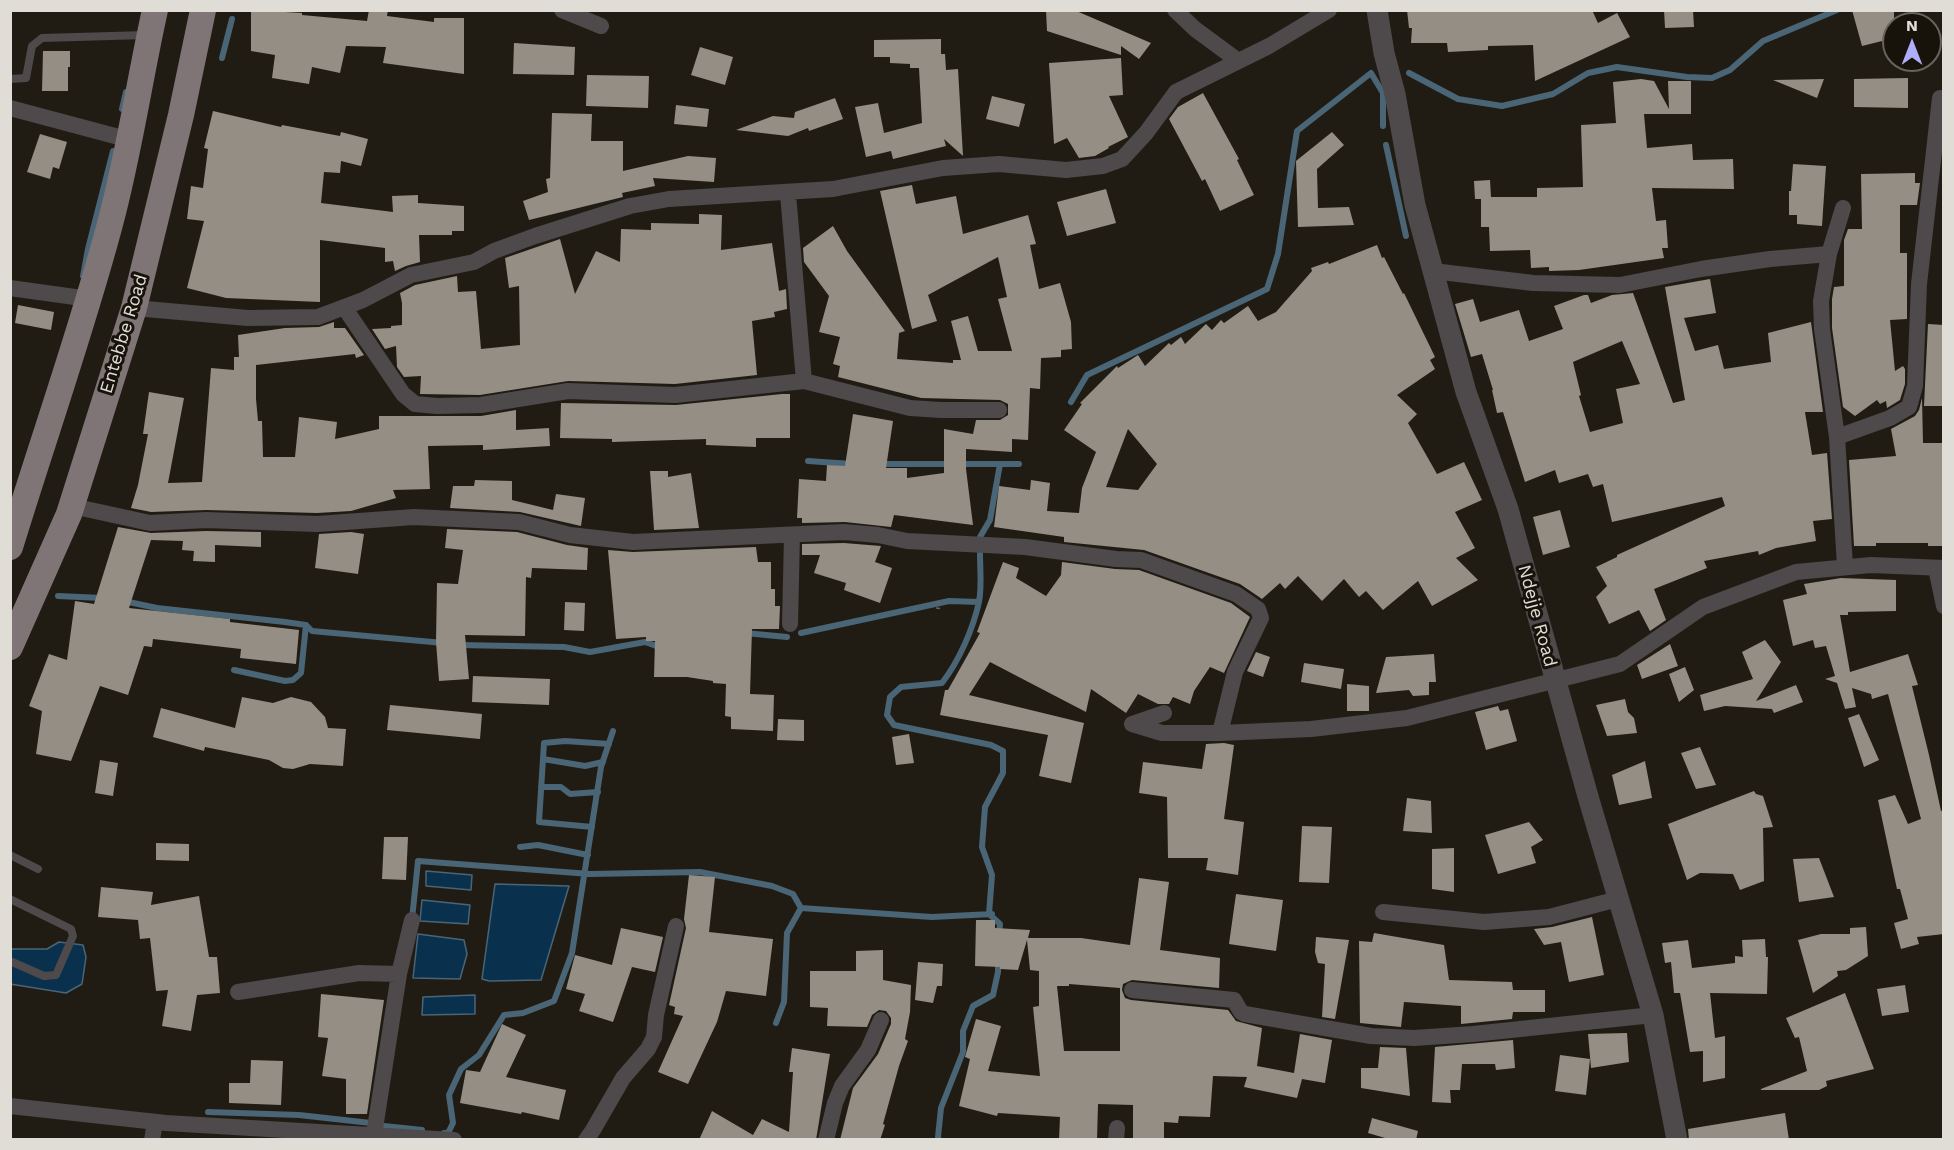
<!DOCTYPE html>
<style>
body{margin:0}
#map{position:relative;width:1954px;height:1150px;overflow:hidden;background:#201c14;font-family:"Work Sans",sans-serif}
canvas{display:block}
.frame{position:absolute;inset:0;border:12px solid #e0ddd7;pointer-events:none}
.north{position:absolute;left:1882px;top:12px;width:60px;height:60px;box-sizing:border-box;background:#17130b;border:2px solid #67645d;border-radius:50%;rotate:0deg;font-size:16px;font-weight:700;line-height:24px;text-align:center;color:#e0ddd7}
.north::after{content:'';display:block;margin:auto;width:21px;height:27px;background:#afaefa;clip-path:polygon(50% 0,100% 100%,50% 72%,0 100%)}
</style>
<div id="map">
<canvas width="1954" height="1150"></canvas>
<div class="frame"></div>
<div class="north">N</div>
</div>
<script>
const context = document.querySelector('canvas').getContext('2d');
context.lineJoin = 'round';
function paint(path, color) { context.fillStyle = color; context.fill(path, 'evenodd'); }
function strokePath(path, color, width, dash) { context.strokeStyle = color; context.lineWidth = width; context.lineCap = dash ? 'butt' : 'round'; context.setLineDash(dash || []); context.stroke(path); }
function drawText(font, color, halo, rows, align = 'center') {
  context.font = font + ' "Work Sans",sans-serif'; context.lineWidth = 6; context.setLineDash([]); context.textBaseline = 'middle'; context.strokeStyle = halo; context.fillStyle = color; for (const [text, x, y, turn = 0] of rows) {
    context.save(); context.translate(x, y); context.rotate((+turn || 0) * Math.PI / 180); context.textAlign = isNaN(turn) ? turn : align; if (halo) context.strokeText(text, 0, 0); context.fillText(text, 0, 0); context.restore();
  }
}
const water = new Path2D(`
 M426,871L472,875L471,890L426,886Z
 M495,884L569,886L541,980L489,981L482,979Z
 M422,900L470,905L468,924L420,921Z
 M418,934L464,940L467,954L460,979L413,978Z
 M59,942L83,945L86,957L82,984L66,993L10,984V949H47Z
 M475,995V1014L422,1015L423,997Z`);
const stream = new Path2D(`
 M222,58L232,19
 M1409,73L1458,99L1502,106L1553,94L1588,73L1617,67L1687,77L1712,78L1730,70L1763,41L1837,10
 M122,109L126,92
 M1386,145L1406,236
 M83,276L88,249L113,151
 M1071,402L1087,375L1267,289L1278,254L1297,131L1371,73L1383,93V126
 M808,461L852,464
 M880,464H1000
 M980,537L990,520L1000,464H1019
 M980,554C980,570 982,587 979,602C973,629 959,661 942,683L901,687L890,697L887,715L894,725L991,745L1003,751V773L985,807L982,847L992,875L989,914L1000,924L999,936
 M58,596L102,598
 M124,601L157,608L285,622L306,625L312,631L443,643
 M745,633L787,637
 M801,633L949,601L979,602
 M459,645L564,647L590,652L645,642L662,648
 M234,670L285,681L293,680L301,673L306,625
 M543,759L585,766L603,762
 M541,787H561L570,794L598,792
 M592,827L539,822L544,743L565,741L609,744
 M520,847L538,845L588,855
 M412,919L418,861L590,874L700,872L772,886L793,894L801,908
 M776,1023L784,1002L787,933L801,908L932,917L992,914
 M208,1112L299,1115L371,1123
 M384,1126L422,1130
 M444,1133H448L453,1123L449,1095L461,1069L479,1055L504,1015L523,1013L554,1001L572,953L601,767L613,731
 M939,1140L938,1137L941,1108L963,1052V1031L973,1006L993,995L998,972V959`);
const building = new Path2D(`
 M251,10L302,13V15L367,21L369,10H388L387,16L434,22V18H464V74L383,63L386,47L346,46L340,73L312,67L309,84L272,78L275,55L251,51Z
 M1046,10H1074L1151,43L1139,59L1121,46V55L1047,31Z
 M1407,10H1592L1598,23L1617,13L1630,37L1535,81L1533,45L1488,46V50L1448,52L1447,43H1411L1412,28H1409Z
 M1664,10H1693L1694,27L1665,28Z
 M1852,10H1894V38L1862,46Z
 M941,39V54H945L946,70L958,69L963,156L944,139L946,146L893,159L891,151L866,157L855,107L878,103L884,133L922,123L919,68H910V64L890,63V57H874V40Z
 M514,43L575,47L574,75L513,74Z
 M700,47L733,57L725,85L691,75Z
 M43,51H70V67H68V91H42Z
 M1121,58L1123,95L1109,96L1128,137L1108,147L1109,148L1095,156L1079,158L1067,138L1054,144L1049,63Z
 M587,75L649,76L648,108L586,106Z
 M1908,78V108L1854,107V79Z
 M1641,79L1654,81L1669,109L1668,81H1691V114H1644L1647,148L1692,144L1693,160L1733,159L1734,189L1652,188L1656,221L1666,220L1668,248H1662L1664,258L1579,270L1549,271V267L1531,268L1530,250L1490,251L1489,227H1481V199H1475L1474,181L1490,180L1491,197H1537V188L1583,187L1581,125L1616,123L1613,82Z
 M1824,79L1817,98L1773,80Z
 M1203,93L1239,159L1237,160L1254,195L1220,211L1205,179L1202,181L1169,119L1178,107Z
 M992,96L1025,104L1019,127L986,119Z
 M835,98L843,119L809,131L808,128L788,136L736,130L773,116L794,118L795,112Z
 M676,105L709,109L707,127L674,124Z
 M213,111L281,127L282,125L340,136L341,132L368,139L361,166L341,161L340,173L324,172L321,203L393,212L392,196L418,195V203L464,206V231H452V235H419L420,262L406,266L395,271L393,261L385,262V248L320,240V302L226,298L187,288L204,221L187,219L191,186L203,188L208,149L204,148Z
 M552,113L592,114L591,141H623V171L688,156L716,158L714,182L653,178L655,186L622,193L623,197L529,220L523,201L548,192L546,179L550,178Z
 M1332,132L1344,145L1317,169L1318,208L1349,207L1354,225L1298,227L1296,161Z
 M40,134L67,142L59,169L53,167L50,179L27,172Z
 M1793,164L1826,166L1822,226L1797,224V215H1789V191H1791Z
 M1915,173V183H1920L1917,205H1900V253H1907V319L1890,320L1895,371L1903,366L1905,369V384L1900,400L1887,408L1886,401L1880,404L1877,400L1855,416L1843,407L1832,328V299L1834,287L1844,286V240L1848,229H1862L1861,174Z
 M912,185L916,204L956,196L963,234L1028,215L1036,244L1030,245L1039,289L1060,283L1071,322L1072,349L1061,350V357L1041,358L1040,389L1030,388L1028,440L1012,439V452L966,449V469L973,525L894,515L891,527L845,522L802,523V518H797L799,479L826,481L827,465L845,466L853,414L893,421L886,468H907V478L944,473V429L973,434L976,420H1000L1008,415V404L1000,400L921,398L838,377L840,366L833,364L840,337L819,332L829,296L804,262L803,248L833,226L847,251L905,331L899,333L897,359L953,363V360H961L951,321L968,316L978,351H1012L998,299L1007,297L998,257L928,295L937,321L912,329L880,191Z
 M1106,189L1116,223L1067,236L1057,202Z
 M699,214L722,215L721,250L772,243L779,291L786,289L787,309L774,312L775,317L752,321L757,375L675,384L568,381L480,395L420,394L421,376L404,377L397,367L396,346L385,349L372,329L391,328V326L402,325V303L400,293L415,285L457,276L458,292L476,291L481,349L520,345L519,286L509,288L505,258L560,239L575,294L596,251L620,262L621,229L651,230V223L699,224Z
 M1377,245L1382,258L1384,257L1403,294L1404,293L1435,357L1430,360L1435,369L1397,395L1417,414L1408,423L1437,474L1464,462L1482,500L1455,512L1475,548L1456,558L1478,580L1432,606L1418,581L1383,610L1366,591L1359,597L1344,579L1322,601L1298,576L1285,589L1280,583L1262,599L1240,584L1144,550L1064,542V537L994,527L999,486L1030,490L1031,480L1050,483L1047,511L1079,513L1082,488L1096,452L1064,430L1082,404L1080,403L1117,366L1118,368L1138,355L1145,366L1169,343L1171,345L1181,337L1185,344L1206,324L1212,330L1221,320L1224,323L1248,306L1258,321L1276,312L1312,271L1311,268L1328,262L1329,264ZM1128,429L1157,464L1138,490L1106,487Z
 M1710,279L1716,313L1684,318L1695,351L1718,345L1724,369L1771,362L1768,333L1811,322L1823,412H1805L1812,455L1827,453L1832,519L1813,521L1816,541L1776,548L1759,555L1758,551L1704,561L1707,568L1654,589L1666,620L1650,631L1639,610L1609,624L1596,597L1607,586L1596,567L1617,557V555L1725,506L1722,497L1612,522L1603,484L1593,487L1588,474L1559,483L1555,470L1525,482L1503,412L1497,413L1492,390H1493L1482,354L1471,357L1455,304L1473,299L1480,322L1519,310L1529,341L1563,329L1554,306L1584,295H1588L1591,303L1612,295L1633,293L1673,403L1685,400L1665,287ZM1622,341L1640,384L1616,389L1623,423L1590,432L1579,396L1581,395L1573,362Z
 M18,305L54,312L51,330L15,323Z
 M334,322V328H345L364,355L356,358L355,354L256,365V399L258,421H262L263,457H295L299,417L337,422L335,439L379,429V416H481L516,410V430L549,428L550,446L483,450V445L428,446L430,489L393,490L396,498L351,511L317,513L206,510L151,512L131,508L138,485L148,434H143L149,392L184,398L168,483L202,482L211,368L234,370V357H239L238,335L285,328L319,327Z
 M1928,324L1944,325V406H1924Z
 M782,394H790V438H756V447L706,445V439L612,442V439L560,438L561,403L676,405Z
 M1922,398L1923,443H1944V546H1928V543H1876V546H1854L1849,460L1896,456L1891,429L1915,416L1919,410Z
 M650,471H668V477L691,473L699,528L654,530Z
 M475,480L512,481V500L553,510L556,494L585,498L581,526L520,512L450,508L453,486H474Z
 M1560,510L1570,547L1543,555L1533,517Z
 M118,527L151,533L206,531L261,532V547L215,545V562L193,561L194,551L182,550L183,541L151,540L129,608L230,619V622L299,630L296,664L240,658L241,649L153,639L152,647L144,646L128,695L100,686L71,761L36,754L42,711L29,706L49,654L67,660L75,601L94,604Z
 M447,529L517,532L567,545L588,548L587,570L532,568L531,578L526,577L525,636L465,635L469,679L439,681L436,642L437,583L458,584L463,550L445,548Z
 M351,532L364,534L358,574L315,568L319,534Z
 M844,543L881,546L875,562L892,568L880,603L844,590L846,583L814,573L820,555H802V544Z
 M756,547L758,562H771V589H775V606H780L779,629H752L750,694L774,695L773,731L731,729V717L725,716L726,684L713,683V681L687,677H654L655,641H646V637L616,639L608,550L633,552Z
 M1003,562L1019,568L1016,578L1046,596L1061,575L1062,562L1115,569L1139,570L1231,603L1250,617L1224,673L1210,667L1194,691L1190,704L1173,697L1169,704H1158L1138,694L1126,713L1091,689L1086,712L990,662L969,695L1084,723L1071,783L1039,776L1048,735L940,715L945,690H948L980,633L977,632Z
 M1841,578L1896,580V611L1848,612V615H1840L1850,672L1908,654L1918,685L1912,686L1929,755L1941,811L1944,810V934L1917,937L1919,944L1901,949L1894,923L1908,919L1900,889H1897L1878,800L1895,795L1908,824L1921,819L1888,694L1872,699L1871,694L1852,688L1856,707L1845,709L1837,683L1825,679L1835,676L1826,646L1815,648L1813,640L1793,646L1783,600L1807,594L1804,584Z
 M565,602L585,603L584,631L564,630Z
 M1765,640L1781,662L1756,701L1796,685L1803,702L1774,713L1772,709L1725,706L1704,711L1700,695L1753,679L1742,652Z
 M1670,644L1678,666L1642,679L1637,665Z
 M1256,652L1270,657L1263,677L1247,671Z
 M1434,654L1436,682H1429V695L1413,696L1409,690L1376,693L1386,657Z
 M1304,663L1344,669L1341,689L1301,682Z
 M1685,667L1694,690L1679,702L1669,674Z
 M473,676L550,679L549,705L472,702Z
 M1347,684L1369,686V711H1347Z
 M242,697L273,703L291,697L311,702L325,717L328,728L346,729L343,766L310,764L293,769L283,768L269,760L205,747L204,751L153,737L161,708L235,728Z
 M1625,699L1628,712L1634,718L1637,733L1607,736L1596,705Z
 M390,705L482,714L480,739L387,730Z
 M1498,706L1500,711L1508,709L1517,741L1486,750L1475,712Z
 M1859,714L1879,760L1864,767L1848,718Z
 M778,719L804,720V741L777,740Z
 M909,734L914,763L896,765L892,737Z
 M1224,743L1234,745L1224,819L1244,822L1238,875L1206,870L1208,858H1168L1167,797L1139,793L1143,762L1202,769L1206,744Z
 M1700,747L1716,785L1696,789L1681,753Z
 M100,760L118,763L113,796L95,793Z
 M1645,761L1652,798L1619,805L1612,775Z
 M1754,791L1756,794L1763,796L1773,827L1763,828L1764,881L1740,890L1733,874L1700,873L1687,880L1668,824Z
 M1407,798L1431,801L1432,833L1403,831Z
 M1529,822L1543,840L1531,847L1536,863L1498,874L1485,835Z
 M1302,826L1332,827L1329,883L1299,882Z
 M384,837H408L406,880L382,879Z
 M156,843L189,844V861L156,860Z
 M1454,848V892L1432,889V849Z
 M1819,858L1834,897L1799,902L1793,859Z
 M689,875L715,877L709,932L773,939L766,996L726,991L717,1022L688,1084L658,1072L683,1016L674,1014L675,1007L669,1005L686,928L684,919Z
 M1139,878L1169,882L1160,950L1220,958L1219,988L1132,980L1123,984L1122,990L1125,998L1131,1000L1228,1010L1236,1021L1262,1028L1257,1066L1294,1073L1300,1034L1332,1040L1325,1083L1302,1079L1297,1098L1244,1087L1247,1077L1213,1076L1210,1117L1179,1116L1178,1123L1164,1122V1140H1133V1105L1098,1104L1097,1140H1059L1060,1117L998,1113L997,1116L959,1106L970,1059L965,1057L976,1019L1001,1026L988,1071L1040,1076L1033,1007L1039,1006V971L1030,970L1027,940L1018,970L1000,969V967L975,966L976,920H995V928L1030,930L1028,938H1081L1130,945ZM1069,984L1120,988V1051H1064L1057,986H1069Z
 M101,887L153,892L151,905L199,896L209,957H217L220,993L197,995L191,1031L162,1026L168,990L156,991L150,938L140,939L138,920L98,917Z
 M1236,894L1283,900L1276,951L1229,944Z
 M1592,917L1604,975L1569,982L1561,942L1544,945L1534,929L1552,927Z
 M1866,927L1868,956L1846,970L1837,971L1838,976L1813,993L1798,940L1821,934H1850V928Z
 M621,928L663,937L655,972L632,967L613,1022L579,1011L585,994L566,989L575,955L612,965Z
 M1374,933L1444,945L1449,980L1512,982L1513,990H1545V1012H1513L1512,1019L1461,1024V1006L1404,1002L1401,1027L1360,1023L1359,941L1372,942Z
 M1316,937L1349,940L1335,1019L1322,1017L1325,964L1318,963L1315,952Z
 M1765,939L1766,957H1768L1767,994L1710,993L1715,1038L1725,1036V1078L1703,1082V1051L1690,1052L1680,993H1674L1671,962L1665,963L1662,943L1688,940L1692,968L1735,963V956L1743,957L1742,940Z
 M883,950V980L911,985L910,1012L905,1039L908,1041L899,1066L883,1124L885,1125L880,1140H840L853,1088L878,1054L891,1024V1018L886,1011L879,1010L872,1015L867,1027L827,1026L828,1008L810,1007V971H856V951Z
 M918,962L943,964L942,986H937L933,1003L915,1000Z
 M1905,985L1909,1012L1882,1016L1877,989Z
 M1845,993L1874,1069L1826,1081L1827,1086L1819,1090H1761V1089L1807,1071L1799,1037L1795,1038L1786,1018Z
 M321,994L384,1000L367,1114H346V1079L322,1076L328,1038L318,1037Z
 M502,1024L526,1035L506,1077L566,1090L559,1120L522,1112L521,1114L460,1103L466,1070L480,1072Z
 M1627,1033L1629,1062L1591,1068L1588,1034Z
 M1513,1040L1515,1068L1496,1070L1495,1064H1462L1460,1090H1450L1451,1103L1432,1102L1435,1047Z
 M1380,1047L1406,1048L1410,1096L1361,1088V1068H1378Z
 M792,1048L830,1054L816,1140H699L712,1111L753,1135L762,1119L789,1132L793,1072H789Z
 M1560,1055L1590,1059L1586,1095L1555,1091Z
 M251,1060L283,1061L281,1105L229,1103V1083H250Z
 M1785,1113L1789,1140H1689L1688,1129Z
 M1372,1118L1418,1131L1416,1140H1392L1368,1133Z`);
const path = new Path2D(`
 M938,609L939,598`);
const service = new Path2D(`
 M10,79L26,78L32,46L42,38L146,35
 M10,855L38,869
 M10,899L71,929L73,936L56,975L44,976L10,961`);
const minor = new Path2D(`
 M562,10L601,26
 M1175,10L1195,29L1237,60
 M10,108L130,140
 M788,194L804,381
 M1843,208L1829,254L1821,301L1822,329L1837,437L1845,566
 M1433,271L1533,283L1620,285L1701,269L1770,259L1829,254
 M10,288L89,299
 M344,307L403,394L415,404L437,406L481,405L568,391L675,395L804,381L910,408L941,410H999
 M134,308L248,318L318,317L363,300L411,275L474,262L494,251L535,236L630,206L669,199L833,189L943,168L999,164L1066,170L1103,166L1122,159L1146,133L1176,92L1269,46L1329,10
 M1837,437L1890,418L1909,407L1915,386L1919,284L1940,98
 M72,506L150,523L206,520L317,524L414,517L519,522L570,535L633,542L844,532L878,535L907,541L1025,547L1116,559L1141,560L1236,594L1258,609L1261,618L1235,672L1220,733
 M1936,568L1944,606
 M790,624L792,535
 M1164,713L1132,724L1162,733H1220L1311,729L1407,718L1620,664L1703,607L1796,572L1871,565L1944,568
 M1383,912L1484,922L1549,917L1618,899
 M1132,990L1234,1000L1241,1012L1245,1014L1371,1036L1414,1038L1473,1034L1653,1015
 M238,992L359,973L399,974
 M10,1106L166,1123L454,1140
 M374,1135L399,974L412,920
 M152,1140L155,1122
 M586,1140L593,1130L623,1078L648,1049L654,1037L656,1015L676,926
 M826,1140L835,1103L842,1086L868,1050L881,1020
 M1116,1140L1117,1128`);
const tertiary = new Path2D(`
 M1377,10L1384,53L1395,94L1415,205L1466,392L1508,509L1589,800L1653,1015L1677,1140`);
const primary = new Path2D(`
 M10,547C43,439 81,333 110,224C129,154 139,82 155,10
 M10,647L69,514L134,308L181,115L203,10`);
const streetNames = [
 ["Entebbe Road",124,334,-73],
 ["Ndejje Road",1537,616,75]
];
paint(water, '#09314d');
strokePath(water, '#4a6576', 1.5);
strokePath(stream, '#4a6576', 6);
paint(building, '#948e84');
strokePath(path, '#69655e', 4, [1.5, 4.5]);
strokePath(service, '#4e494a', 8);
strokePath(minor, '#4e494a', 16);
strokePath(tertiary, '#4e494a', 21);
strokePath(primary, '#807576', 26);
drawText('18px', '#e0ddd7', '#17130b', streetNames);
</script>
